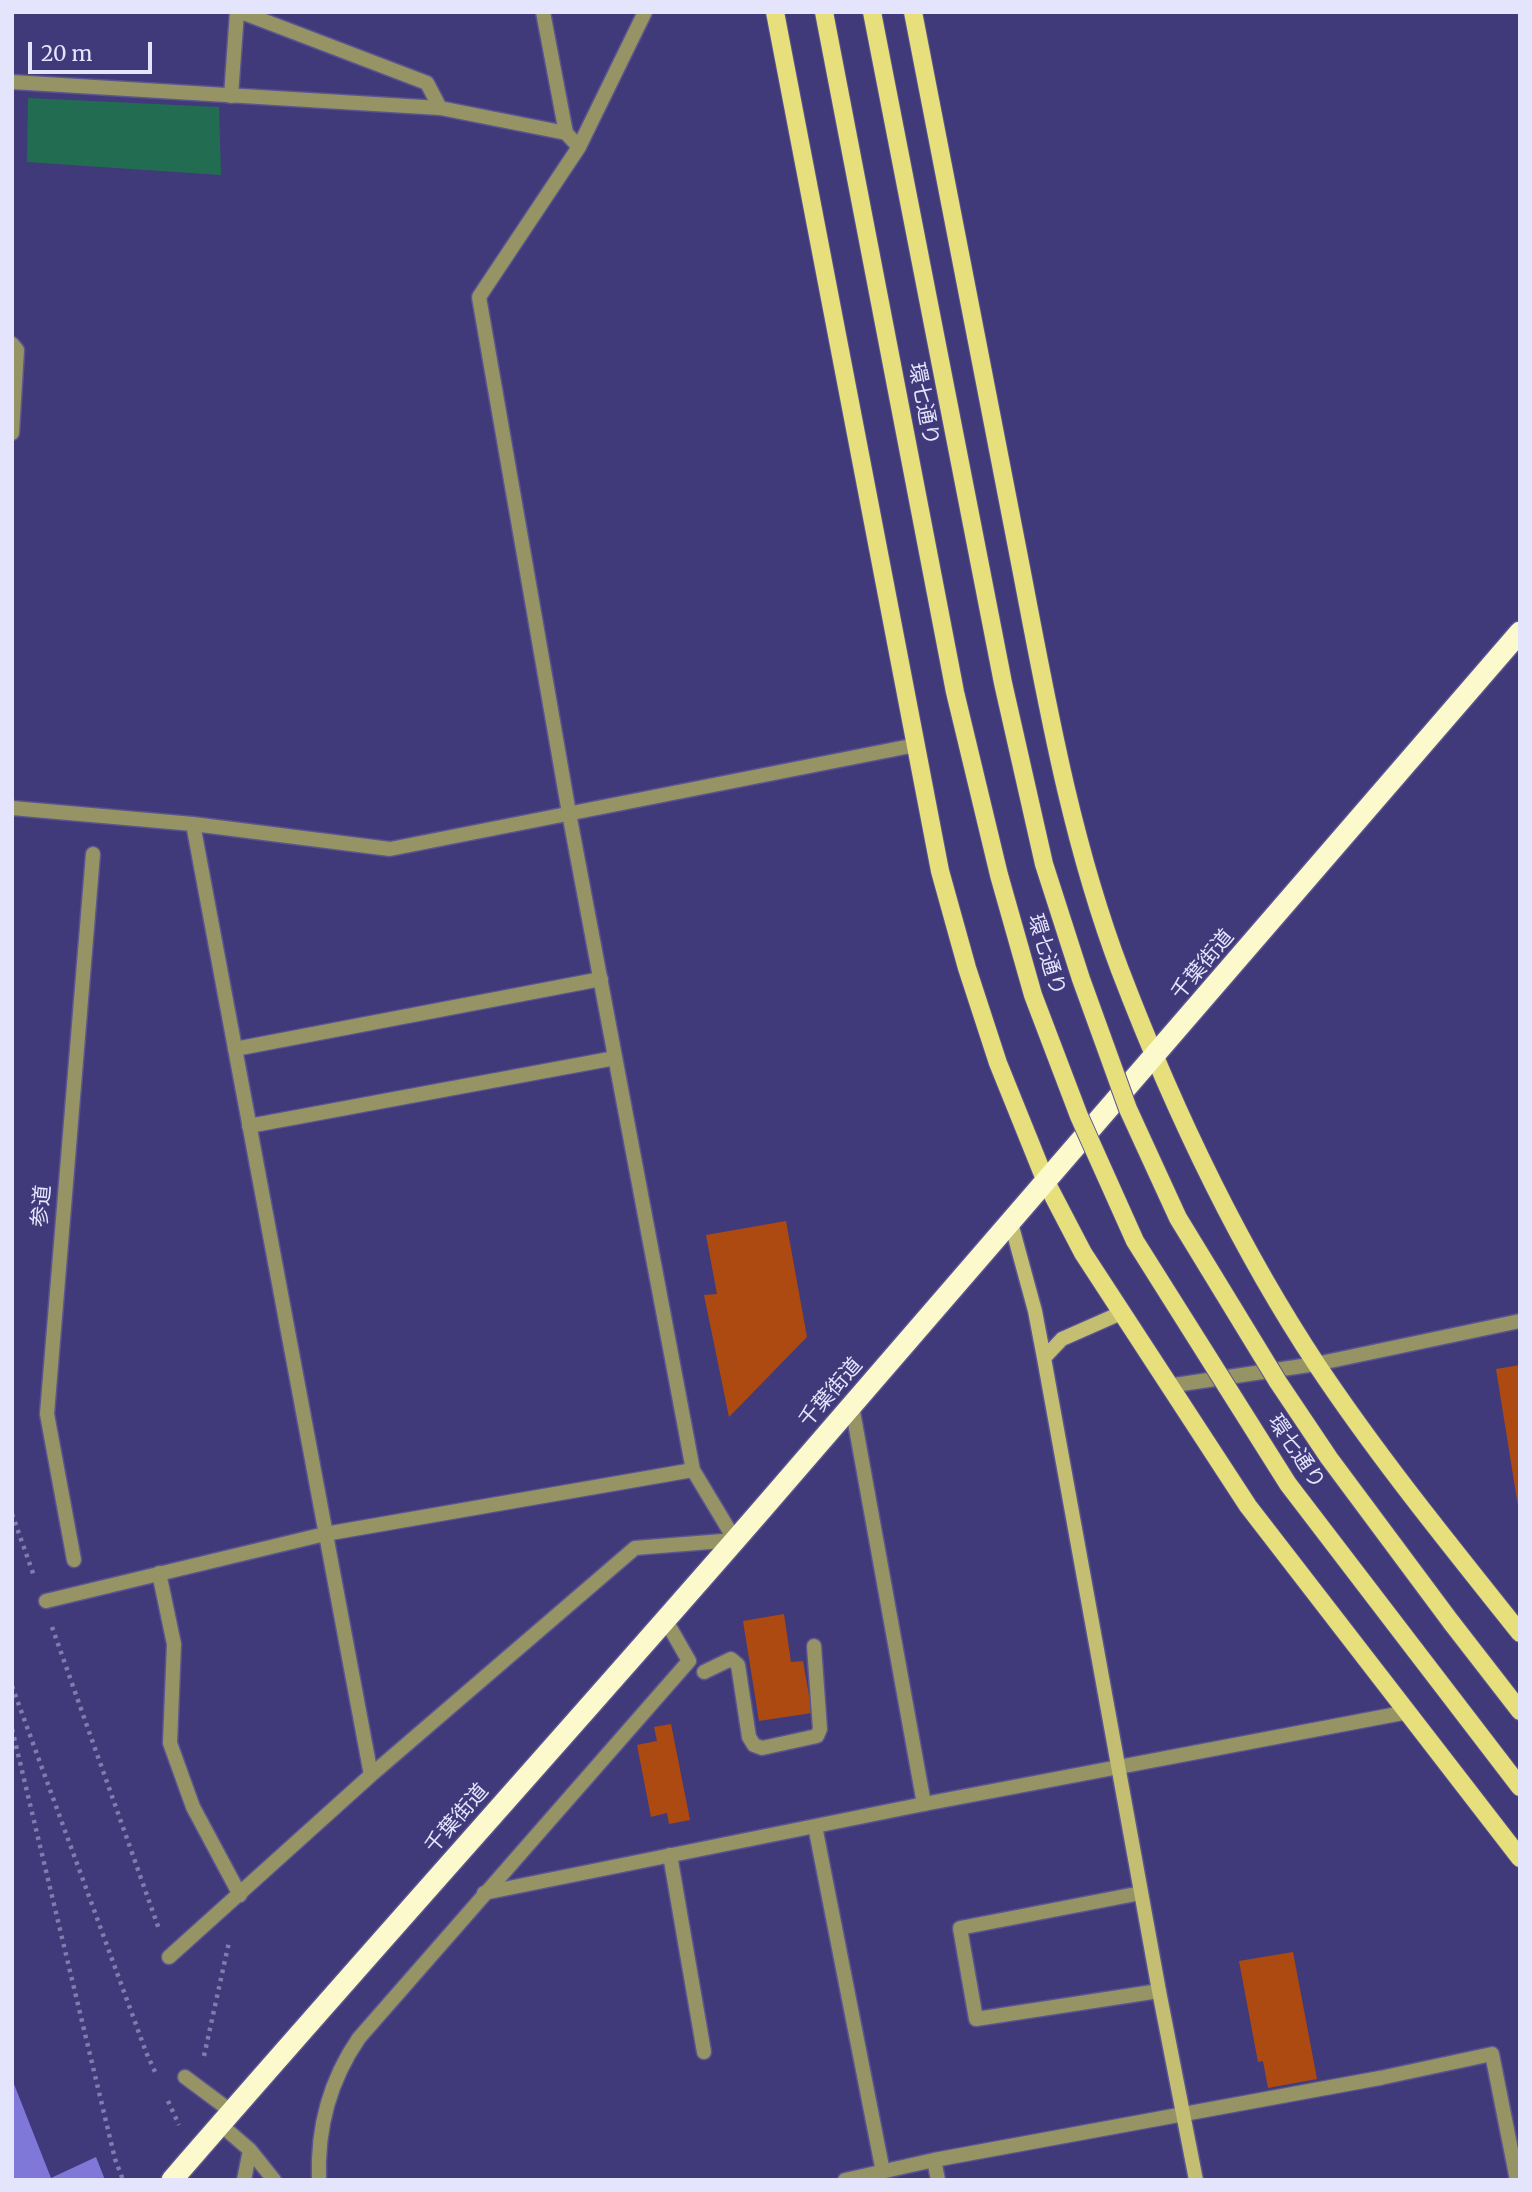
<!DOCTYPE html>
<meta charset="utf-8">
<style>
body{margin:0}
#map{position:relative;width:1532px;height:2192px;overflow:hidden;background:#403a7a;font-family:Merriweather,serif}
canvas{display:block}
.frame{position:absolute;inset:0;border:14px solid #e4e4fc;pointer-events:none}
.scale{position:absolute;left:28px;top:42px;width:124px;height:32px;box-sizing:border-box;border:4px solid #e4e4fc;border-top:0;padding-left:9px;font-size:21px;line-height:24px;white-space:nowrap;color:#e4e4fc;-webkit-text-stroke:5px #403a7a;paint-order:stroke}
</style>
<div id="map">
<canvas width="1532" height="2192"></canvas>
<div class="frame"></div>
<div class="scale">20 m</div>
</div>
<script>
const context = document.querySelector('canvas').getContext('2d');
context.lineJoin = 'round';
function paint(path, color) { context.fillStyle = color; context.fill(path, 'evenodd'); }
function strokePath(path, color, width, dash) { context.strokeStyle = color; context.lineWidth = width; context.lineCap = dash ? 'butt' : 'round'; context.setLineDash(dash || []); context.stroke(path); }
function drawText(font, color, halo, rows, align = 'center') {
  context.font = font + ' Merriweather,"Noto Sans JP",serif'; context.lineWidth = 5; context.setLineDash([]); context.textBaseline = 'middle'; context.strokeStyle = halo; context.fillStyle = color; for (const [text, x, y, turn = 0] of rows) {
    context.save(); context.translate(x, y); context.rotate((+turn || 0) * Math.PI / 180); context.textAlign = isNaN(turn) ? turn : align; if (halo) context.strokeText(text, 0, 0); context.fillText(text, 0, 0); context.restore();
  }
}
const green = new Path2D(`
 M28,98L219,107L221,175L27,162Z`);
const water = new Path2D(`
 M12,2079L51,2178L96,2157L105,2180H12Z`);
const building = new Path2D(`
 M786,1221L807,1337L729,1417L704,1295L717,1294L706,1235Z
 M1520,1365V1506H1518L1496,1369Z
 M784,1614L791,1662L803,1661L812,1713L759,1721L743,1621Z
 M671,1724L690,1820L669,1824L667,1813L651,1817L637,1745L657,1741L654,1727Z
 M1293,1952L1317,2079L1268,2088L1263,2061L1258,2062L1239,1961Z`);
const path = new Path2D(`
 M12,1514L34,1576
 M52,1627L159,1929
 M12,1686L146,2052L156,2074
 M12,1729L115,2159L123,2180
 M204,2056L229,1942
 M168,2101L179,2125`);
const lane = new Path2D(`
 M241,12L427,83L440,108
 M543,12L566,133
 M231,96L237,12
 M235,1049L601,979
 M1168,1386L1316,1364L1520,1321
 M852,1406L924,1804
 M159,1573L174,1644L170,1743L193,1807L240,1895
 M704,1672L731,1659L738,1665L749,1737L754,1745L762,1748L817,1736L820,1729L814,1646
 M670,1855L704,2052
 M1141,1893L960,1928L976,2019L1159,1991
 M1380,2078L1492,2054L1517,2180
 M934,2160L938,2180
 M319,2180C317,2129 330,2080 359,2038L689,1661L665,1619
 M845,2180L934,2160L1184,2114`);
const street = new Path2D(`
 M12,82L440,108L566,133L579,147
 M12,344L17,350L12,433
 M12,808L193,824L390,849L916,745
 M193,824L371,1775
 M249,1126L615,1058
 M74,1560L47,1414L93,854
 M46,1601L325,1534L693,1470
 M815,1826L883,2172
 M484,1893L924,1804L1408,1712
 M169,1957L371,1775L635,1548L735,1540L693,1470L569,813L479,297L579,147L645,12
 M185,2077L232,2112
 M1184,2114L1380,2078
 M221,2125L250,2150L274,2180
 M244,2180L250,2150`);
const secondary = new Path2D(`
 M1011,1223L1035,1311L1044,1358
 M1121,1313L1062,1339L1044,1358L1159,1991L1196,2180`);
const primary = new Path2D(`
 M775,12L940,871L967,968L998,1063L1046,1182L1083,1253L1248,1506L1520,1858
 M913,12C947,189 982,365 1016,542C1044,685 1068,833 1120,970C1172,1106 1237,1244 1317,1365C1379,1458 1450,1545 1520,1633
 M1451,1622L1520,1711
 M1415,1650L1520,1787`);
const highway = new Path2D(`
 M172,2180C366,1956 564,1737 758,1514C1014,1221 1268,927 1520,632`);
const primaryBridge = new Path2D(`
 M824,12L955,692L999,875L1033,995L1079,1116L1135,1241L1288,1484L1415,1650
 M872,12L1003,683L1044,864L1081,979L1128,1109L1178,1218L1278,1382L1329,1458L1451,1622`);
const streetNames = [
 ["環七通り",923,404,79],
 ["環七通り",1046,955,73],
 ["千葉街道",1203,965,-50],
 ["参道",42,1206,-85],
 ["千葉街道",831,1393,-49],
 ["環七通り",1296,1452,56],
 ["千葉街道",457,1819,-49]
];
paint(green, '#226d51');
paint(water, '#7f78d9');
paint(building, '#ad4a11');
strokePath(lane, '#5a558f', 17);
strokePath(street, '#5a558f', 17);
strokePath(secondary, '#5a558f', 17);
strokePath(primary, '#5a558f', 20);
strokePath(highway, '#5a558f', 24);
strokePath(path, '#807cad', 4.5, [3.5, 5]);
strokePath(lane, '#969364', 14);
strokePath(street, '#969364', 14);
strokePath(secondary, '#c3be72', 14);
strokePath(primary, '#e6df7b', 18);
strokePath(highway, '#fcfacd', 21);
strokePath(primaryBridge, '#5a558f', 20, []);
strokePath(primaryBridge, '#e6df7b', 18);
drawText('21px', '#e4e4fc', '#403a7a', streetNames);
</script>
